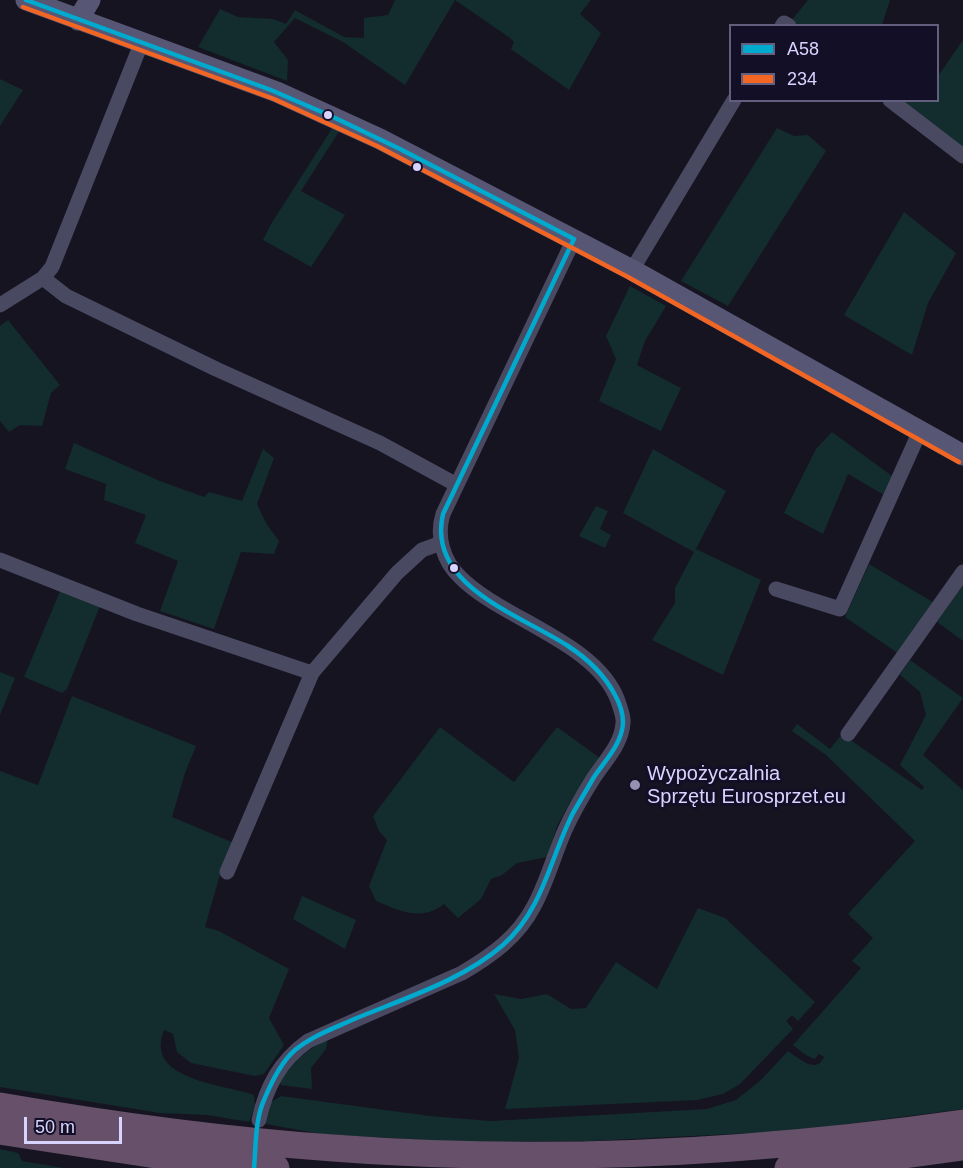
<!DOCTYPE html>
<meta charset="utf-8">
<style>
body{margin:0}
#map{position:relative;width:963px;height:1168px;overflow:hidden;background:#161421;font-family:Arial,sans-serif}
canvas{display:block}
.legend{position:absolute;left:729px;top:24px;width:210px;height:78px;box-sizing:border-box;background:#130f26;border:2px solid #625e7d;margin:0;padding:8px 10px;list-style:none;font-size:18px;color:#d9d4ff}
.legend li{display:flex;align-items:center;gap:12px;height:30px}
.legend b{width:30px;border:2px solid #625e7d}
.scale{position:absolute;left:24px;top:1117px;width:98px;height:27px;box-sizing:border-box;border:3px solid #d9d4ff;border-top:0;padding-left:8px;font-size:18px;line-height:21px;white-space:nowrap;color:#d9d4ff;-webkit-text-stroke:4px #130f26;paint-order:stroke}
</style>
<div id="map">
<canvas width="963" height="1168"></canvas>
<ul class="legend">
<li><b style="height:8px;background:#00a9ce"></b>A58</li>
<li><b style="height:8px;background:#f26522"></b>234</li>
</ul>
<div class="scale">50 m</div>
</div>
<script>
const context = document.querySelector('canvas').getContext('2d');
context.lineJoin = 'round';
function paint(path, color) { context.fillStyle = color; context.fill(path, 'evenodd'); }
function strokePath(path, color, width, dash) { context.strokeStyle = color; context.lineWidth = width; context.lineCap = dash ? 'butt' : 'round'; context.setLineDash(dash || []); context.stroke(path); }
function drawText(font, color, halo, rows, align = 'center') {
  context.font = font + ' Arial,sans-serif'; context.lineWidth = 6; context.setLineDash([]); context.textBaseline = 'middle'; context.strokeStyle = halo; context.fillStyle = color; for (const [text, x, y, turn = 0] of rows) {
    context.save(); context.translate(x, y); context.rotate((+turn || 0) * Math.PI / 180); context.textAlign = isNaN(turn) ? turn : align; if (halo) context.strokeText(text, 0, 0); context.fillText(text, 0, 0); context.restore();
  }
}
const green = new Path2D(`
 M395,0H591L580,14L601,33L569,90L511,49L514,42L510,38L455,0L405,85L343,42L295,18L274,42L288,60L287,81L198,47L220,9L238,17L273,19L286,24L295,10L344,37L364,38V18L388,15Z
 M808,0H890L882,25H797L791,21Z
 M963,40V151L897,101L938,100V76Z
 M0,79L23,90L0,126Z
 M333,127L340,130L301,191L345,215L311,267L263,240L271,224Z
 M777,128L794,136L808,135L826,151L728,306L681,281Z
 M904,212L956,253L928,303L912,355L844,315Z
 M630,286L666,306L645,341L637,365L681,388L661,431L599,401L616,359L606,336Z
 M8,320L60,385L51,393L42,426L20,425L9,432L0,421V326Z
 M832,432L892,476L884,495L848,474L823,534L784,513L816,449Z
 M74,443L160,481L204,497L209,492L242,501L263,449L274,458L257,504L266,523L279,541L274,554L241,552L214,629L160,611L178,561L135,543L146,515L104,500L106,484L65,469Z
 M653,449L726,491L696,549L761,580L723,675L652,640L675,603V588L694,552L623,513Z
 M596,506L608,511L600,529L611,535L605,548L579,536Z
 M869,564L936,604L899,654L845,617Z
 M963,583V641L937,622Z
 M61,589L100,606L67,689L62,693L24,677Z
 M910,660L963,698L923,755L963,790V1109L794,1131L590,1141L457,1142L321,1134L266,1124L271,1102L281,1096L430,1116L491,1121L707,1109L736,1100L761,1080L788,1051C799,1058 816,1075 824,1057L819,1054L815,1059C806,1056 800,1051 793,1045L861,968L852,961L873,938L848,914L915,841L826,755L792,731L797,724L830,749L842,734L922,790L924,787L900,765L926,715L920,692L900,675Z
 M0,672L15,678L0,715Z
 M72,696L196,746L185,773L172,817L234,843L219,878L205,927L219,931L289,969L269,1018L284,1045L264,1074L255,1076L191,1063L177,1052L173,1034L164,1030C162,1035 160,1043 161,1049C164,1081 230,1086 254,1095L255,1107L249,1122L207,1115L160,1113L0,1087V771L38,785Z
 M440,727L514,782L557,727L600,758L572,799L557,826L547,857L517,863L502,875L491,879L481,899L458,918L444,904C421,922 400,911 376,901L369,886L387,840L379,831L373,816Z
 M302,896L356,920L345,949L293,919Z
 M698,908L725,918L815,1002L798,1021L792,1015L786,1021L793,1029L740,1084L723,1094L697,1100L505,1109L519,1058L515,1030L494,994L521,999L547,994L571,1009L586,1008L616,962L657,989Z
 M328,1038L326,1049L311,1068L312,1089L281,1085L280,1082C292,1062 308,1049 328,1038Z
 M0,1149L18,1153L22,1161L64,1168H0Z`);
const street = new Path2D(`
 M782,26L784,23L789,26
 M890,100L963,156
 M632,270L734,100
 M43,278L66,296L216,369L380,443L457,485
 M0,305L43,278L52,267L141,44
 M0,560L137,614L312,673L397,573L422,550L441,543
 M776,589L840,609L920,431
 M848,734L963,572
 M227,872L312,673
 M259,1120C266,1087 280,1061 308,1041L462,973C491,956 518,937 534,906C547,882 554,855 565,830C573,812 583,795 593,779C604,762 622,744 623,723C624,716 620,708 618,701C597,642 501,619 460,577C443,561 436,536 443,514L574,239`);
const secondary = new Path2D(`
 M26,0L277,92L380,139L632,270L963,455
 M78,20L90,0`);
const highway = new Path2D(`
 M0,1106C110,1125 221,1140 333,1148C543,1164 754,1153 963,1123
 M0,1131L163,1156L276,1168
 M788,1168L859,1161L963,1147`);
const bus1 = new Path2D(`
 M26,0L271,90L331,116L400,149L574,239
 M254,1168C256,1146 255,1120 264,1100C271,1083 281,1062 295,1050C312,1036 332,1029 352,1020C402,999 462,981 503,945C543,910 550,858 573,813C580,801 587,789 594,777C604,762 618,748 622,730C625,718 621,706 615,695C604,674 588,659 568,646C521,615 426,586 443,514L574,239`);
const bus2 = new Path2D(`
 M23,7L274,99L377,146L628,277L959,462`);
const markers = [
 [328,115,5,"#d9d4ff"],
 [417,167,5,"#d9d4ff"],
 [454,568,5,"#d9d4ff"],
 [635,785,6,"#9591b1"]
];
const poiNames = [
 ["Wypożyczalnia",647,774],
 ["Sprzętu Eurosprzet.eu",647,797]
];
paint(green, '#132c2d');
strokePath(street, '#4a4962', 15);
strokePath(secondary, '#575674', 21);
strokePath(highway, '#67516a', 27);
strokePath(bus1, '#00a9ce', 4.5);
strokePath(bus2, '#f26522', 4.5);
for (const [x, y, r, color] of markers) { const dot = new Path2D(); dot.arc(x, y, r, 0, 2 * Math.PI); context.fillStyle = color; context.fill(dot); strokePath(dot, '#130f26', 2); }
drawText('20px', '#d9d4ff', '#130f26', poiNames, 'left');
</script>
